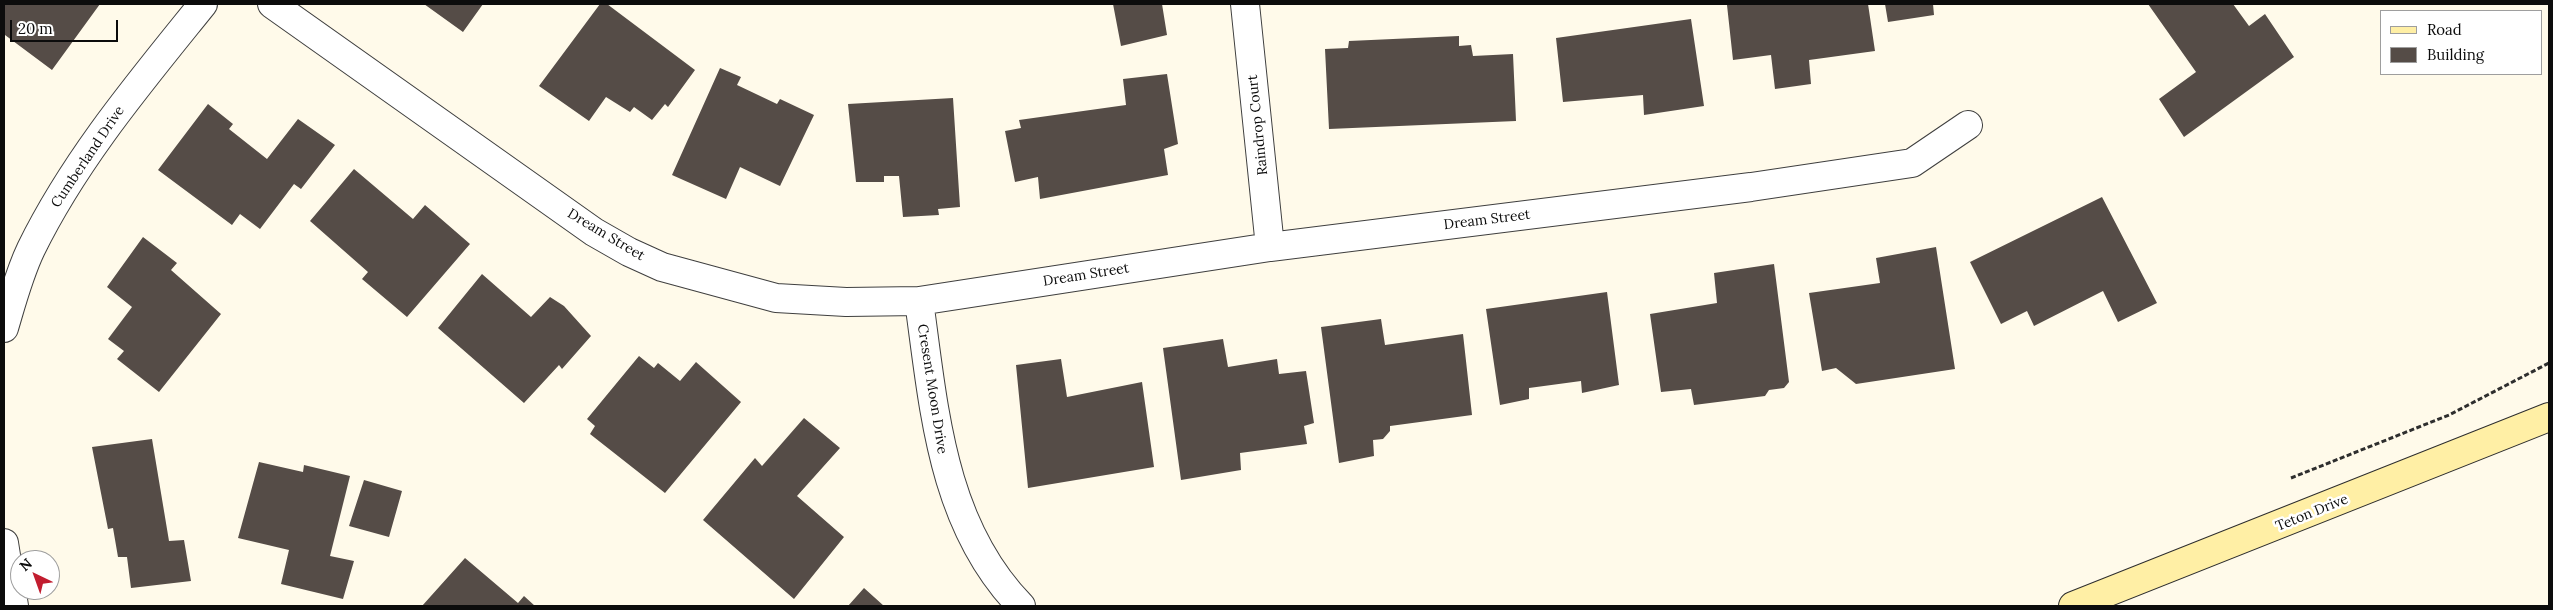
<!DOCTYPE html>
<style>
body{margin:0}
#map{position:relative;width:2553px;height:610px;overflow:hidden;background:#fffaea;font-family:Lora,serif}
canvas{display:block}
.frame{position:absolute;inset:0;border:5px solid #0c0c0c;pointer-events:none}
.legend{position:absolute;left:2380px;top:10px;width:162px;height:65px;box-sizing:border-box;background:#fff;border:1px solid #9e9e9e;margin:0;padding:6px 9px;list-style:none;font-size:15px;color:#0c0c0c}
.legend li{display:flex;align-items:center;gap:10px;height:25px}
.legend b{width:25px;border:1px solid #9e9e9e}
.north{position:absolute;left:10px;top:550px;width:50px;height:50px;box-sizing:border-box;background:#fff;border:1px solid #9e9e9e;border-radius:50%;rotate:318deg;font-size:14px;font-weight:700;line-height:20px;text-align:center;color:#0c0c0c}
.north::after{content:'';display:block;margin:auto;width:18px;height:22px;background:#c21d2f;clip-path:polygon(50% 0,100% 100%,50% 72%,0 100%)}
.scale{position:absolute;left:10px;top:20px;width:108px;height:22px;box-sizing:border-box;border:2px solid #0c0c0c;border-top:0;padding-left:6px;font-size:15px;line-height:18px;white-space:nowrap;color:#0c0c0c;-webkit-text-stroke:4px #fff;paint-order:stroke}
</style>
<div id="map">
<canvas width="2553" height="610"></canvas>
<div class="frame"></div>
<ul class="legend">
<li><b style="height:6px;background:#ffefa5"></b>Road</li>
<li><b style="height:14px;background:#554c47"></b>Building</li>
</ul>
<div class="north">N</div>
<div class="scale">20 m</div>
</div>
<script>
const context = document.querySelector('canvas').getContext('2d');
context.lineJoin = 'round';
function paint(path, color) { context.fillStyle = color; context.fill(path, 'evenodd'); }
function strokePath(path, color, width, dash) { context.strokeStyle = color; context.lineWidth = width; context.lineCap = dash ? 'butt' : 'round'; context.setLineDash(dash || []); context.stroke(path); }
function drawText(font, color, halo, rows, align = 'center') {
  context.font = font + ' Lora,serif'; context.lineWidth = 5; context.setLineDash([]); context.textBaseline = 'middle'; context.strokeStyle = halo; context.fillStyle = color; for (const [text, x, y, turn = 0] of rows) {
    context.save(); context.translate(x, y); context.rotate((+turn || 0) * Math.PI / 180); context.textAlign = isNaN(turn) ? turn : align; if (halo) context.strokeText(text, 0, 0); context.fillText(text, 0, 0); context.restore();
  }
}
const building = new Path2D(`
 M4,4H100L52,70L5,35L4,36Z
 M424,4H483L463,32Z
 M600,4H607L695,70L668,107L665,104L652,120L634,107L630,112L606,97L589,121L539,86Z
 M1113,4H1162L1167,35L1121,46Z
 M1736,4H1868L1875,51L1809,60L1811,84L1775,89L1771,55L1733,60L1727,5Z
 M1885,4H1933L1934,15L1888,22Z
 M2148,4H2233L2249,26L2265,14L2294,57L2184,137L2159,99L2196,72Z
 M1691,19L1704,106L1644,115L1643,95L1563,102L1556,38Z
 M1459,36V46L1471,45L1473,56L1513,54L1516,121L1329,129L1325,49L1348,48L1349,41Z
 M720,68L741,77L737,85L777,104L780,99L814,115L780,186L740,167L726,199L672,175Z
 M1167,74L1178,144L1164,149L1168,175L1040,199L1038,177L1015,182L1005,131L1021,128L1019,120L1126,105L1123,79Z
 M953,98L960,207L938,209L939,215L903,217L899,176H884V182H856L848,104Z
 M208,104L233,124L229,129L267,159L298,119L335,145L301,189L294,184L260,229L240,214L232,225L158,170Z
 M354,169L413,219L425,205L470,244L407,317L362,279L368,272L310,221Z
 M2102,197L2157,303L2118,322L2103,291L2034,326L2027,311L2001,324L1970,262Z
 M143,237L177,263L171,270L221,314L159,392L117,359L124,351L108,339L132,307L107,287Z
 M1936,247L1955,369L1856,384L1836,368L1822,371L1809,293L1880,283L1876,258Z
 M1774,264L1789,382L1784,388L1769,390L1765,396L1694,405L1691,389L1661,392L1650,314L1717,303L1714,273Z
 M482,274L531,317L550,297L564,306L591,336L562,369L559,365L524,403L438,328Z
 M1607,292L1619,385L1582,393L1581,381L1529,388V399L1500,405L1486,309Z
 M1381,319L1385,345L1463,334L1472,415L1390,426V431L1383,439L1373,440L1374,456L1339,463L1321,327Z
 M1223,339L1228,367L1277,359L1279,374L1306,371L1314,423L1304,426L1307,444L1240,453L1241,470L1181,480L1163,348Z
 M639,356L654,368L658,363L680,381L696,362L741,402L665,493L590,434L595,426L587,419Z
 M1061,359L1067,397L1142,382L1154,467L1028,488L1016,365Z
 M804,418L840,448L797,496L844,537L794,599L703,520L755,458L762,466Z
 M152,439L169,541L184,540L191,581L131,588L127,557H118L113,528L108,529L92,447Z
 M259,462L303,472L304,465L350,476L330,556L354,561L343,599L281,584L289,550L238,538Z
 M364,480L402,491L389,537L349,526Z
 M465,558L518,603L524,596L535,606H422Z
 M864,588L884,606H848Z`);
const path = new Path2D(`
 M2291,478L2449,415L2549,363`);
const street = new Path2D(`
 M272,4L594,232L629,252L662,267L776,298L846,302L919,301L1270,247L1751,187L1912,163L1968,125
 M1245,4L1270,247
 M919,301C934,408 941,524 1021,606
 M4,328C12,301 19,274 31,249C75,159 141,81 203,4
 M4,543L14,606`);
const secondary = new Path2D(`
 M2073,606L2549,417`);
const streetNames = [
 ["Raindrop Court",1258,125,-96],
 ["Cumberland Drive",88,157,-56],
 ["Dream Street",1487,220,-7],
 ["Dream Street",606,235,31],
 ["Dream Street",1086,275,-9],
 ["Cresent Moon Drive",932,389,81],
 ["Teton Drive",2312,513,-22]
];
paint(building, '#554c47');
strokePath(street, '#3f3f3f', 30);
strokePath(secondary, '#2e2e2e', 30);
strokePath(path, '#2e2e2e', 3, [5, 2.5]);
strokePath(street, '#fff', 28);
strokePath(secondary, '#ffefa5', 28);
drawText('14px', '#0c0c0c', '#fff', streetNames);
</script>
